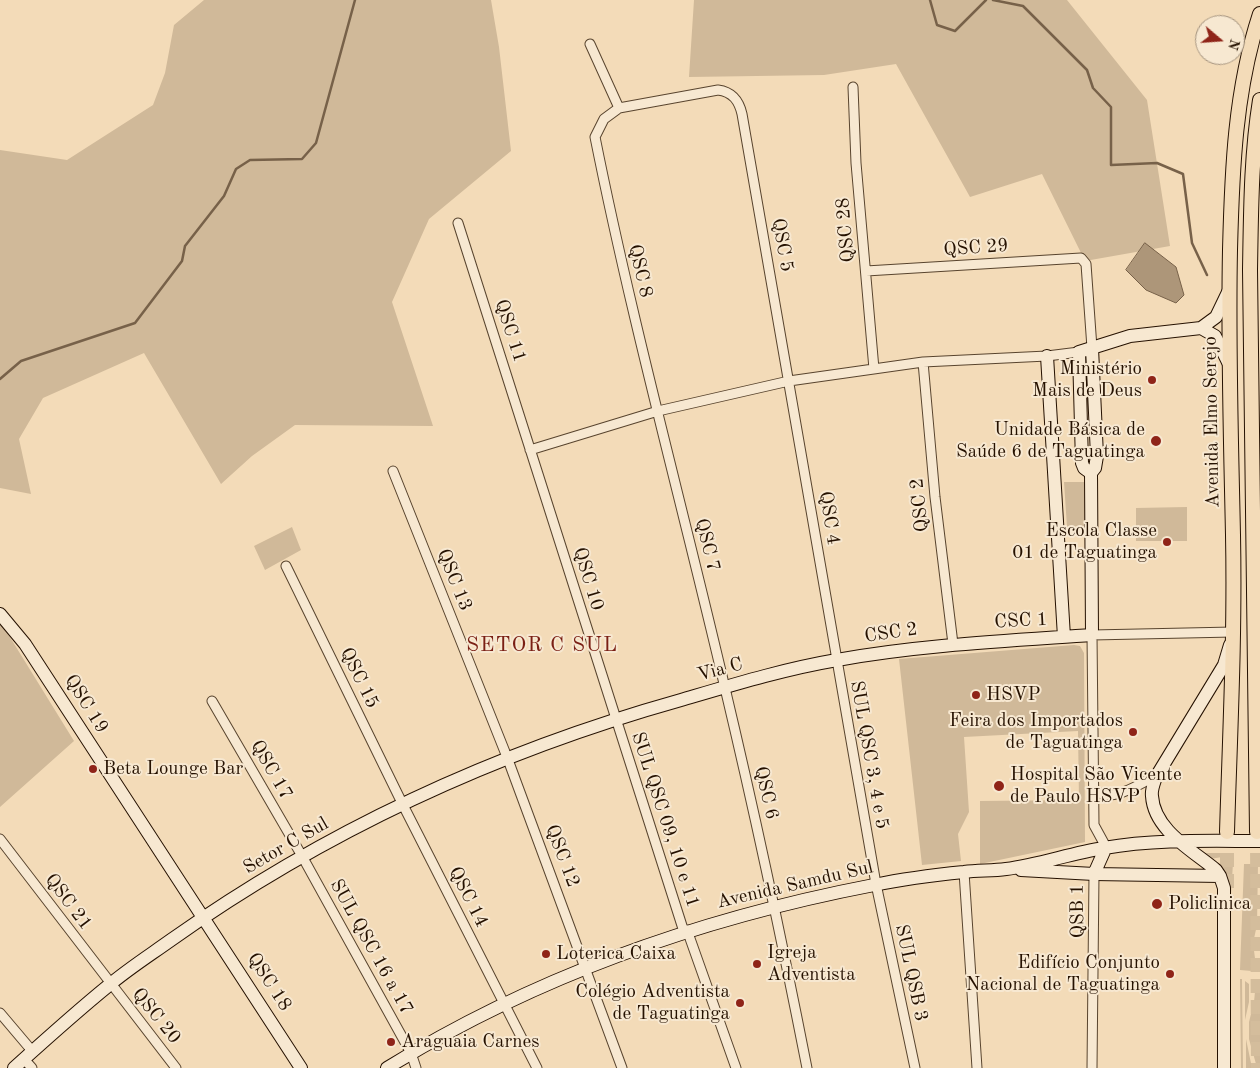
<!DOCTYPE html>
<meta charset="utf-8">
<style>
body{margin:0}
#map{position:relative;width:1260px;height:1068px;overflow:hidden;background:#f3dbb8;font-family:"Old Standard TT",serif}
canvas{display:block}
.north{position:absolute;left:1195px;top:15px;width:50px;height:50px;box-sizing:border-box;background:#f7e8d1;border:1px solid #a3927d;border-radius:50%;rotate:108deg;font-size:14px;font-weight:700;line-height:20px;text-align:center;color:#251100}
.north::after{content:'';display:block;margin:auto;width:18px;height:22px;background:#8f2418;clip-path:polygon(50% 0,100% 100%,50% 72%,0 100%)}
</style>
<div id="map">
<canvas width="1260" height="1068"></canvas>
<div class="north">N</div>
</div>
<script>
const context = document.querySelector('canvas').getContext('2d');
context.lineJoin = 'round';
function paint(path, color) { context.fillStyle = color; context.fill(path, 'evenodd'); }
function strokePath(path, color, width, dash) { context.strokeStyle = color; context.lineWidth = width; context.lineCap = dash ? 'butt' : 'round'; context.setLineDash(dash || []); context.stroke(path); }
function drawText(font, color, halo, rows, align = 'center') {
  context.font = font + ' "Old Standard TT",serif'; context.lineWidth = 4; context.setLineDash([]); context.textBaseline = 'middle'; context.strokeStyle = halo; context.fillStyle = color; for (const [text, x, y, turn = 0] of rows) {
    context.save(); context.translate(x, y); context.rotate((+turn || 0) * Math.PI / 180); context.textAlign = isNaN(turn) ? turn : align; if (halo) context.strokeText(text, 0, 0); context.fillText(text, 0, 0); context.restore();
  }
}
const green = new Path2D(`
 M204,0H491L499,47L511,151L429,219L392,302L433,426L295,425L252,456L221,484L144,353L43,398L19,439L31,494L0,488V150L67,160L153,105L165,73L174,25Z
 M694,0H1067L1147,100L1170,246L1085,261L1042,174L970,197L896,64L824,75L689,77Z
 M1064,482H1084L1086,526L1067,527Z
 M1187,507V541H1136V508Z
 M292,527L301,550L265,570L254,546Z
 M0,621L74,741L0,807Z
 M1074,645L1080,646L1084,653L1085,842L980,864V801L1079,800L1078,731L964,737L969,812L958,834L961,861L922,865L899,659Z
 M1196,853H1223L1228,856L1204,860Z
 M1233,863L1229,926H1228L1212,867Z
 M1244,864H1258L1257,925L1253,943L1256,966L1252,971L1240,970Z
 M1240,979H1242L1243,1068H1241Z
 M1245,981L1249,984V1002L1245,1020Z
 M1256,981H1260V1068H1256V1064L1249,1039V1022L1254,1002Z
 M1246,1039L1252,1068H1246Z`);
const water = new Path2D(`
 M1145,243L1176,267L1184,295L1176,303L1146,290L1126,270Z`);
const stream = new Path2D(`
 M930,0L937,25L955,31L986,0
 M993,0L1023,6L1087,70L1093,88L1111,107V165L1157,163L1183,174L1192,243L1207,275
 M0,379L21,361L135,323L182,261L185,246L224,196L236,169L250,160L302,159L316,143L355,0`);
const primaryTunnel = new Path2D(`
 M1227,832V896
 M1257,832L1258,1068`);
const street = new Path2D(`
 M590,44L619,108
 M853,87L856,163L874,369
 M458,223L684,932
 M866,271L1081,258L1086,264L1092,348
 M923,362L935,497L953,644
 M530,450L658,411L789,381L923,362L1047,356L1079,352
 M393,471L507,757L622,1068
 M286,566L403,805L537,1068
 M212,701L302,856L411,1053L416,1068
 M1094,788C1107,807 1144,782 1158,774
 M0,839L176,1068
 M1106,847L1094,825L1092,635L1233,632
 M964,872L977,1068
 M687,930L736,1068
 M0,1013L33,1052
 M24,1059L32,1068
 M807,1068C782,941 755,814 725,688C682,504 632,322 595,137L604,119L619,108L718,90C733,92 739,101 742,114L876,884L915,1068
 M1092,1068L1094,874`);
const secondary = new Path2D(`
 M1201,328L1215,336L1229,364
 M1047,356L1064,637
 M1091,473L1084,468L1082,463L1079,352L1130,336L1201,328L1216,317L1229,290
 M0,614L25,644L301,1068
 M1021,870L1094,874L1220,876
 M1094,874L1106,847
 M14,1068C45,1040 76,1012 108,986C128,969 150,955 171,940C325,831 499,751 681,700C732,685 784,669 837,660C921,645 1006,641 1092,635L1091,473L1095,468L1097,456L1092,348
 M387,1068C536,976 702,918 874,885C903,879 934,875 964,872C978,870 992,871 1006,869C1039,865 1071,853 1104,848C1155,839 1209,841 1260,841
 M1224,1068V888L1220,876L1216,870C1192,850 1154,830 1152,796C1151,790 1154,783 1156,777L1224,665L1230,645`);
const primary = new Path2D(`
 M1227,832C1230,733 1235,634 1233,535C1231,440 1228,345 1230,250C1232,170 1235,90 1260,14
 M1257,832L1250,270C1251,213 1251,156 1260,100`);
const markers = [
 [1152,380,5,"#8f2418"],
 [1156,441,6,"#8f2418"],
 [1167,542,5,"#8f2418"],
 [976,695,5,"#8f2418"],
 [1133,732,5,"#8f2418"],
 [93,769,5,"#8f2418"],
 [999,786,6,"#8f2418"],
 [1157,904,6,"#8f2418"],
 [546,954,5,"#8f2418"],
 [757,964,5,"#8f2418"],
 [1170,974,5,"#8f2418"],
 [740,1003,5,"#8f2418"],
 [391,1042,5,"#8f2418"]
];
const streetNames = [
 ["QSC 28",846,230,-95],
 ["QSC 5",782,245,80],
 ["QSC 29",976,248,-4],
 ["QSC 8",640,271,77],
 ["QSC 11",510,331,72],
 ["Avenida Elmo Serejo",1212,422,-91],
 ["QSC 2",920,505,-96],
 ["QSC 4",829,518,81],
 ["QSC 7",707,545,76],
 ["QSC 10",588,579,73],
 ["QSC 13",454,580,68],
 ["CSC 1",1021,621,-3],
 ["CSC 2",891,633,-8],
 ["Via C",720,670,-15],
 ["QSC 15",359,678,64],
 ["QSC 19",86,704,58],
 ["SUL QSC 3, 4 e 5",869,755,80],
 ["QSC 17",271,770,60],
 ["QSC 6",766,793,77],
 ["SUL QSC 09, 10 e 11",665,820,72],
 ["Setor C Sul",286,846,-30],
 ["QSC 12",562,856,69],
 ["Avenida Samdu Sul",795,885,-13],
 ["QSC 14",468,897,63],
 ["QSC 21",68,902,53],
 ["QSB 1",1078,911,-91],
 ["SUL QSC 16 a 17",371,947,61],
 ["SUL QSB 3",911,973,78],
 ["QSC 18",269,982,57],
 ["QSC 20",156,1016,51]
];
const poiNames = [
 ["Ministério",1142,369,"right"],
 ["Mais de Deus",1142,391,"right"],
 ["Unidade Básica de",1145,430,"right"],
 ["Saúde 6 de Taguatinga",1145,452,"right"],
 ["Escola Classe",1157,531,"right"],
 ["01 de Taguatinga",1157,553,"right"],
 ["HSVP",986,695],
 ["Feira dos Importados",1123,721,"right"],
 ["de Taguatinga",1123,743,"right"],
 ["Beta Lounge Bar",103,769],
 ["Hospital São Vicente",1010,775],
 ["de Paulo HSVP",1010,797],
 ["Policlinica",1168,904],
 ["Igreja",767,953],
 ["Adventista",767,975],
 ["Loterica Caixa",556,954],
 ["Edifício Conjunto",1160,963,"right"],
 ["Nacional de Taguatinga",1160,985,"right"],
 ["Colégio Adventista",730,992,"right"],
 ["de Taguatinga",730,1014,"right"],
 ["Araguaia Carnes",401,1042]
];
const quarterNames = [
 ["SETOR C SUL",542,645]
];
paint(green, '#d0b999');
paint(water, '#ad9679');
strokePath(water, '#776149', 1);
strokePath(stream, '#776149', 2.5);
strokePath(primaryTunnel, '#d4bd9c', 14, [14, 7]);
strokePath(street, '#58442e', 11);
strokePath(secondary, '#251100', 14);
strokePath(primary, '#251100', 16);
strokePath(street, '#f7e8d1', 9);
strokePath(secondary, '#f7e8d1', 12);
strokePath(primary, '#f3dbb8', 14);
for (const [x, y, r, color] of markers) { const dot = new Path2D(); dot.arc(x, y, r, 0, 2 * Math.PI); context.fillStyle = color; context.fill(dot); strokePath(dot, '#f7e8d1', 2); }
drawText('19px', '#251100', '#f7e8d1', streetNames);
drawText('19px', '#251100', '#f7e8d1', poiNames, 'left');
context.letterSpacing = '1px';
drawText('21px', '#7a1f14', '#f7e8d1', quarterNames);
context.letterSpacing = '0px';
</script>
